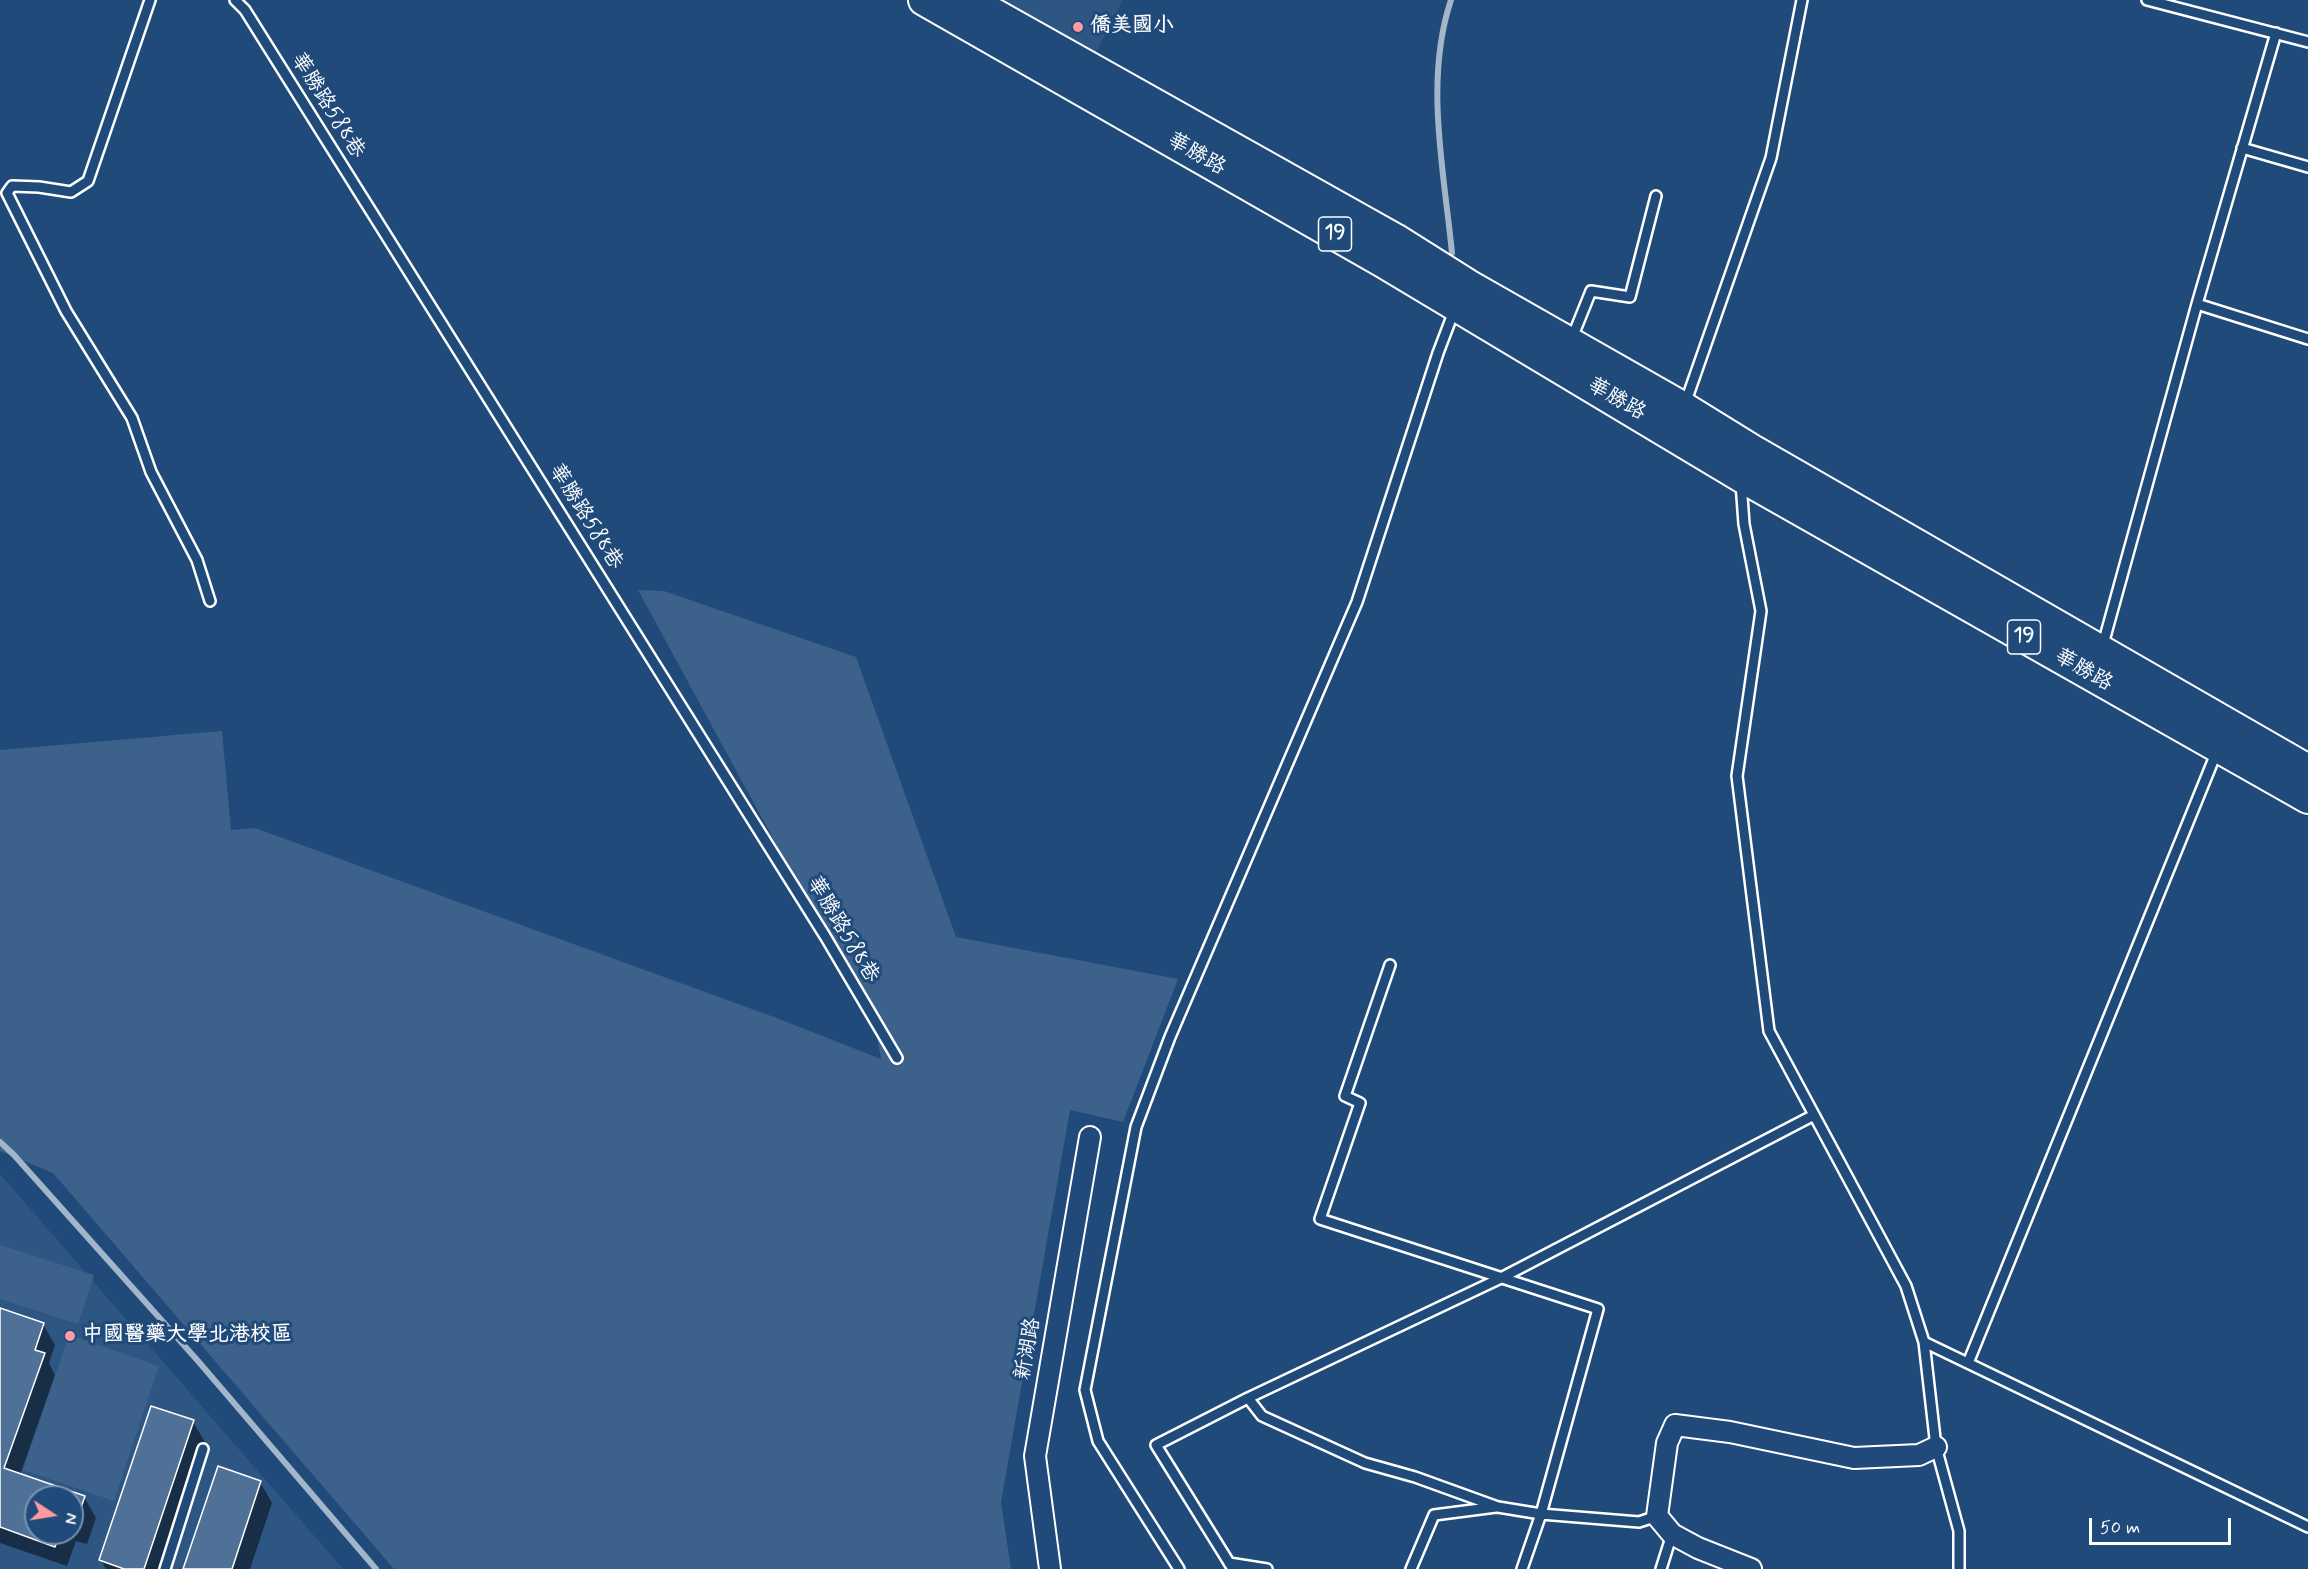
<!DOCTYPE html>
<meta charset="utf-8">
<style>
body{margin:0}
#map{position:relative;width:2308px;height:1569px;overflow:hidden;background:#1f4a7a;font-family:Mynerve,sans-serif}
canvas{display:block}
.north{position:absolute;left:24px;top:1485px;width:60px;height:60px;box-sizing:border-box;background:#1f4a7a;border:2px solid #7992af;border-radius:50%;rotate:102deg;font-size:16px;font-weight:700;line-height:24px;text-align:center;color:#fff}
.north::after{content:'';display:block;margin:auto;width:21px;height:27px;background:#ff9aa2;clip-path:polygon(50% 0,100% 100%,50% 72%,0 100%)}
.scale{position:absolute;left:2089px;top:1518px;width:142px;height:27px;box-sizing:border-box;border:3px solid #fff;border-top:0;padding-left:8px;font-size:18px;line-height:21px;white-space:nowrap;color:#fff;-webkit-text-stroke:4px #1f4a7a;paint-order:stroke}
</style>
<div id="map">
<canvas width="2308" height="1569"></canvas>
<div class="north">N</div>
<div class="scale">50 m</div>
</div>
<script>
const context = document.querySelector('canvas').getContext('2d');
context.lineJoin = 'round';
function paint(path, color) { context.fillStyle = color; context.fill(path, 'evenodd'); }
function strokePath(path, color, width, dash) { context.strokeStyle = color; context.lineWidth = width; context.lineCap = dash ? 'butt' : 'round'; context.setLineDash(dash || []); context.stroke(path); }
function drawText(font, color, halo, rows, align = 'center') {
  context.font = font + ' Mynerve,"LXGW WenKai TC",sans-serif'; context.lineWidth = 6; context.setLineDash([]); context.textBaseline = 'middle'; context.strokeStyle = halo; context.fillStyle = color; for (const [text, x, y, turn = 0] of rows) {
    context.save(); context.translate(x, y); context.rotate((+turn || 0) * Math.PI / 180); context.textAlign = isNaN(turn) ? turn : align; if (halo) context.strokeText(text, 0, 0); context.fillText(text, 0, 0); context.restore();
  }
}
const built = new Path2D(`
 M997,0H1123L1095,54Z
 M0,1174L343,1569H0ZM36,1497H72V1533H36Z`);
const green = new Path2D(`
 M638,590L664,591L856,657L956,937L1178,979L1123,1122L1070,1110L1001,1502L1011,1569H394L53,1173L0,1151V750L222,731L231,830L255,828L774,1017L881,1059L875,1026Z
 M0,1245L94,1275L78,1324L0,1299Z
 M69,1335L159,1366L114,1501L23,1470Z`);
const shadow = new Path2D(`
 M0,1309L43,1324L55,1345L49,1363L55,1375L20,1475L84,1497L96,1518L87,1544L76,1541L67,1566L0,1543ZM36,1497H72V1533H36Z
 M193,1422L205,1442L162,1569H106L101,1560Z
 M260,1482L272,1503L250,1569H185Z`);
const stream = new Path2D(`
 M1451,0C1424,80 1444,171 1452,253
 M0,1142L14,1155L198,1361L376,1569`);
const building = new Path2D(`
 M0,1308L44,1323L35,1350L45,1353L4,1468L85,1496L75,1525L72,1524V1497H36V1533H60L55,1547L0,1527Z
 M151,1406L194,1420L144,1569H124L99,1560Z
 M218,1466L261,1481L232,1569H183Z`);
const service = new Path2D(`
 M150,0L88,181L71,192L39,187L12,186L7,193L66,311L132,418L151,472L197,560L210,601
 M235,0L245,10L825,936L897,1058
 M2147,0L2308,42
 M2242,148L2308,167
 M2197,304L2308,339
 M1572,338L1591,291L1630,297L1656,196
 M1685,404L1771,158L1802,0
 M1741,483L1744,524L1761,611L1737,776L1769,1031L1906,1286L1924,1342L2308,1527
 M2102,648L2197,304L2276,33
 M1390,965L1345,1096L1360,1103L1320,1219L1598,1309L1541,1514L1522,1569
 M1924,1342L1936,1447L1959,1531V1569
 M1968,1363L2217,751
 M1248,1398L1262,1416L1365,1463L1415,1477L1498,1507L1541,1514L1639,1522L1657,1516
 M1229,1563L1267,1569
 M165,1569L203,1449
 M1179,1569L1098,1441L1085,1390L1136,1127L1170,1037L1357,602L1438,353L1454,311
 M1233,1569L1156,1445L1248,1398L1499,1279L1814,1115
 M1411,1569L1434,1515L1496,1507
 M1661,1569L1672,1534`);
const minor = new Path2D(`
 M1050,1569L1035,1456L1090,1137
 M1751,1569L1698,1548L1672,1534L1657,1516L1667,1443L1675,1425L1730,1432L1854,1458L1919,1455L1936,1447`);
const primary = new Path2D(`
 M924,0L1383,262L1740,476L2308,798
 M969,0L1395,239L1468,285L1684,408L1752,450L2308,770`);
const markers = [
 [1078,27,6,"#ff9aa2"],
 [70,1336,6,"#ff9aa2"]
];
const shields = [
 [1335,234,33],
 [2024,637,33]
];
const shieldNames = [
 ["19",1335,234],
 ["19",2024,637]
];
const poiNames = [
 ["僑美國小",1090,27],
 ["中國醫藥大學北港校區",82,1336]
];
const streetNames = [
 ["華勝路588巷",327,106,58],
 ["華勝路",1196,155,30],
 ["華勝路",1616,400,30],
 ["華勝路588巷",585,517,58],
 ["華勝路",2083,671,30],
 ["華勝路588巷",842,930,59],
 ["新湖路",1029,1349,-80]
];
paint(built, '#2e5683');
paint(green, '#3c618b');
paint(shadow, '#0007');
strokePath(stream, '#a3b5c8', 6);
paint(building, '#507197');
strokePath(building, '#fff', 1.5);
strokePath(service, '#fff', 14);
strokePath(minor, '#fff', 24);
strokePath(primary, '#fff', 34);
strokePath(service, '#1f4a7a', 9);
strokePath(minor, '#1f4a7a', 20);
strokePath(primary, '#1f4a7a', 30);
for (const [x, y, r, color] of markers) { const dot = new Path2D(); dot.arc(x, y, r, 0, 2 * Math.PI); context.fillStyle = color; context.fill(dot); strokePath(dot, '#1f4a7a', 2); }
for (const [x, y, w] of shields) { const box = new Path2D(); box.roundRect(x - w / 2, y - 17, w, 34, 4.5); context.fillStyle = '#1f4a7a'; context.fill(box); strokePath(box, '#fff', 1.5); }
drawText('bold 20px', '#fff', null, shieldNames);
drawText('bold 21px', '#fff', '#1f4a7a', poiNames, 'left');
drawText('21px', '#fff', '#1f4a7a', streetNames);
</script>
